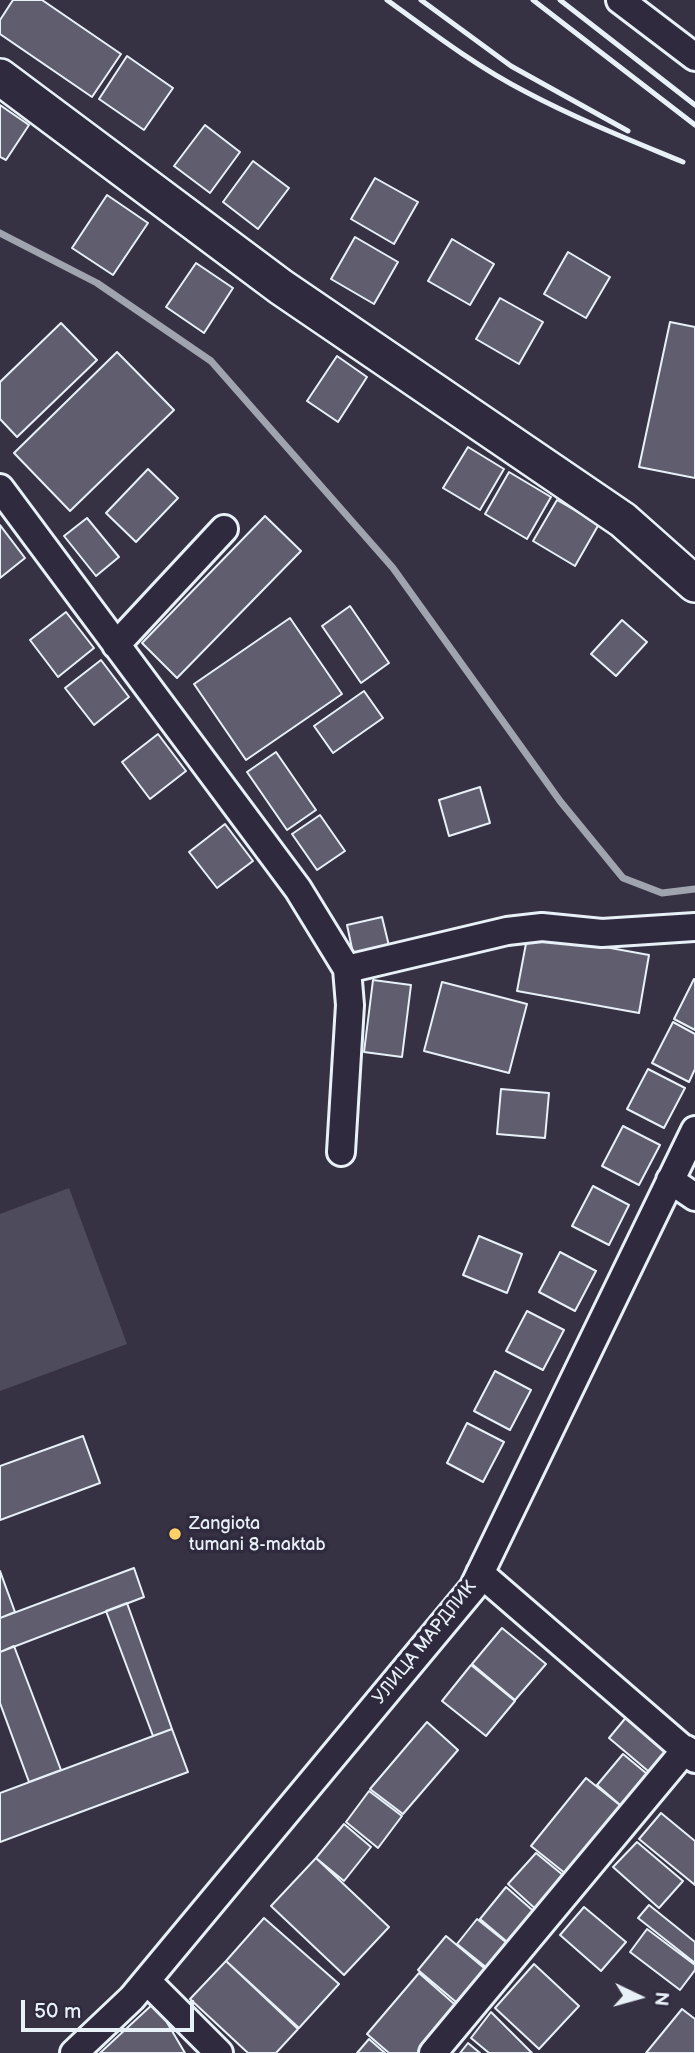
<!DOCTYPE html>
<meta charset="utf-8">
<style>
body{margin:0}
#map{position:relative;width:695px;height:2053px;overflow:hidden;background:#363244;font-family:"Balsamiq Sans",sans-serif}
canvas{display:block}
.north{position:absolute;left:604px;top:1962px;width:70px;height:70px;-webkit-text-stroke:5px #2f2a3d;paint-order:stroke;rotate:95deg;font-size:19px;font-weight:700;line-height:28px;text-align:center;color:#e8f1f8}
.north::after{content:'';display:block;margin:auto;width:24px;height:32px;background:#e8f1f8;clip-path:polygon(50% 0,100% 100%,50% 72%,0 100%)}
.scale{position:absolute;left:21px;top:2000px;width:173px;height:32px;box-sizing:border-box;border:4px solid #e8f1f8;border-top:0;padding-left:9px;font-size:21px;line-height:24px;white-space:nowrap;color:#e8f1f8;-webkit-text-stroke:5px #2f2a3d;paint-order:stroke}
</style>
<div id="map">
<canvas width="695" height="2053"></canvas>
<div class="north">N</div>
<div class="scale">50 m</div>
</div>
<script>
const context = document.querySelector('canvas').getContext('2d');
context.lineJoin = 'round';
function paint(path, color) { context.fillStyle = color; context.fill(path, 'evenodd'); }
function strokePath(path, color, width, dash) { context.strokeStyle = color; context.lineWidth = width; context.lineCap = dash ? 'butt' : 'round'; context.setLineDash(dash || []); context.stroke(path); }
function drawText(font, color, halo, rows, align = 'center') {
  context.font = font + ' "Balsamiq Sans",sans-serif'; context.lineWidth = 7; context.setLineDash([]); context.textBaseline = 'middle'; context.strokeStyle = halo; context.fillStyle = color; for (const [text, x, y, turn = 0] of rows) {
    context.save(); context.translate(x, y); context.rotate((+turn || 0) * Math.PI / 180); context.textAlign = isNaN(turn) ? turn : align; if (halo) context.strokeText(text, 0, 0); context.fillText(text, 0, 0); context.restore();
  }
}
const green = new Path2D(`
 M69,1188L127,1344L0,1391V1214Z`);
const stream = new Path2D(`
 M0,233L97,283L211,361L393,568L560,801L623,878L662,893L695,889`);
const building = new Path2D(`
 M13,0H42L121,54L92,97L0,34V20Z
 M127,56L173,88L144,130L99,99Z
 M0,105L29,125L6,160L0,157Z
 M205,125L240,152L210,193L174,166Z
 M253,161L289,188L258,229L223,202Z
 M375,178L418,202L394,244L351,219Z
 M107,195L148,223L113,275L72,248Z
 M355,237L398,262L374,304L331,279Z
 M452,239L494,264L470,305L428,281Z
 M568,252L610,277L586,318L544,294Z
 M196,263L233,288L204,333L166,307Z
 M500,298L543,322L519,364L476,339Z
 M670,322L695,327V478L639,467Z
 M61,323L97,360L17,437L0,419V382Z
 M117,352L174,410L70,511L14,453Z
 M337,356L367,377L338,422L307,401Z
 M468,447L504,469L480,510L443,488Z
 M148,469L178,498L136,542L106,513Z
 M509,472L551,497L527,539L485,514Z
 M557,500L599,524L575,566L533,541Z
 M265,516L301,551L177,678L142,643Z
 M87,518L119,557L96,576L64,536Z
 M0,525L25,558L0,578Z
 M350,606L389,663L361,683L322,626Z
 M66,612L94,648L58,677L30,640Z
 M290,618L342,694L246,760L194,684Z
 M622,620L647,642L616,676L591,654Z
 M101,660L129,697L94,725L65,688Z
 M364,691L383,718L333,753L314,726Z
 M158,734L186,771L150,799L122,762Z
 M276,752L316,810L287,830L247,772Z
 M480,787L490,823L449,836L439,800Z
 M320,815L345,851L317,870L292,834Z
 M225,824L253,861L217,888L189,852Z
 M382,917L390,950L354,958L347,925Z
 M528,933L649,955L639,1013L517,991Z
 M694,979H695V1030L674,1019Z
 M373,980L411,985L402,1057L364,1052Z
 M442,982L527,1004L509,1073L424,1051Z
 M673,1022L695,1034V1069L689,1082L652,1063Z
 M648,1069L685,1088L664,1128L627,1109Z
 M501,1089L549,1093L545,1138L497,1134Z
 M623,1126L660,1145L639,1185L602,1166Z
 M593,1186L629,1205L609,1245L572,1226Z
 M479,1236L522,1254L507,1293L463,1275Z
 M560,1252L596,1271L575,1311L539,1292Z
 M527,1311L564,1330L543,1370L506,1351Z
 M495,1371L531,1390L510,1430L474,1411Z
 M467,1423L504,1442L483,1482L447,1463Z
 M83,1436L100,1483L0,1520V1466Z
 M134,1568L144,1597L0,1652V1618Z
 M0,1571L15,1612L0,1618Z
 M127,1603L172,1729L153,1736L106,1611Z
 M502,1628L546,1664L515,1700L472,1664Z
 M14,1646L61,1770L29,1782L0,1703V1652Z
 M471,1665L515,1701L486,1736L442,1701Z
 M633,1709L678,1747L654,1776L609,1738Z
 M427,1722L458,1750L403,1814L370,1789Z
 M172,1729L188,1772L0,1842V1793Z
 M623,1754L652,1778L626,1810L597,1785Z
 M586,1778L626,1810L571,1878L531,1846Z
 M369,1791L402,1816L378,1848L346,1822Z
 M661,1813L695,1841V1885L639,1839Z
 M344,1824L371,1847L344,1881L316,1858Z
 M637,1842L683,1881L659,1908L613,1867Z
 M536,1853L569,1880L540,1913L508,1884Z
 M316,1858L389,1927L344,1975L271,1906Z
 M506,1887L538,1915L512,1946L480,1919Z
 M649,1905L695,1942V1963L638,1918Z
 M584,1907L626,1942L601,1971L560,1935Z
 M264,1918L339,1984L299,2028L226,1961Z
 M477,1919L512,1947L492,1972L457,1944Z
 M647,1929L695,1965V1970L680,1990L630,1952Z
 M446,1936L490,1973L462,2007L418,1970Z
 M226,1961L298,2029L276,2053H248L190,1999Z
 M534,1964L579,2006L539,2049L495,2008Z
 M419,1973L460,2009L422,2053H389L367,2034Z
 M155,2002L185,2053H100Z
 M682,2009L695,2019V2053H646Z
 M491,2012L532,2053H489L471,2038Z
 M369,2039L385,2053H357Z
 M468,2043L480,2053H460Z`);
const minor = new Path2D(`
 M620,0L695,57
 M0,488L298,889L347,969L350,1005L341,1152
 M116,645L224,529
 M347,969L507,931L542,927L602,933L695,927
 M670,1180L695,1197
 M480,1573L695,1759
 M147,1981L219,2053
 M74,2053L132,1998L473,1588L695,1130
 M433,2053L686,1749`);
const major = new Path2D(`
 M0,77L281,287L623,520L695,584`);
const rail = new Path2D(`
 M387,0C431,32 477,67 526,92C577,119 630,140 683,162
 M421,0L511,66L628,131
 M533,0L695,125
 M560,0L695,105`);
const markers = [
 [175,1534,7,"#ffd166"]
];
const poiNames = [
 ["Zangiota",189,1524],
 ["tumani 8-maktab",189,1545]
];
const streetNames = [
 ["УЛИЦА МАРДЛИК",425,1643,-51]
];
paint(green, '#4d4b5c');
strokePath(stream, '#a0a4af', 7);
paint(building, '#605e6e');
strokePath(building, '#e8f1f8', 2);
strokePath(minor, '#e8f1f8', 32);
strokePath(major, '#e8f1f8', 40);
strokePath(minor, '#2f2a3d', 26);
strokePath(major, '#2f2a3d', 35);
strokePath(rail, '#e8f1f8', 5);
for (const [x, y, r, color] of markers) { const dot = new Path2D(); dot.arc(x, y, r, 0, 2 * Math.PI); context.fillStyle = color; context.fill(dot); strokePath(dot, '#2f2a3d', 2.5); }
drawText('18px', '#e8f1f8', '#2f2a3d', poiNames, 'left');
drawText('18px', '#e8f1f8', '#2f2a3d', streetNames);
</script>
